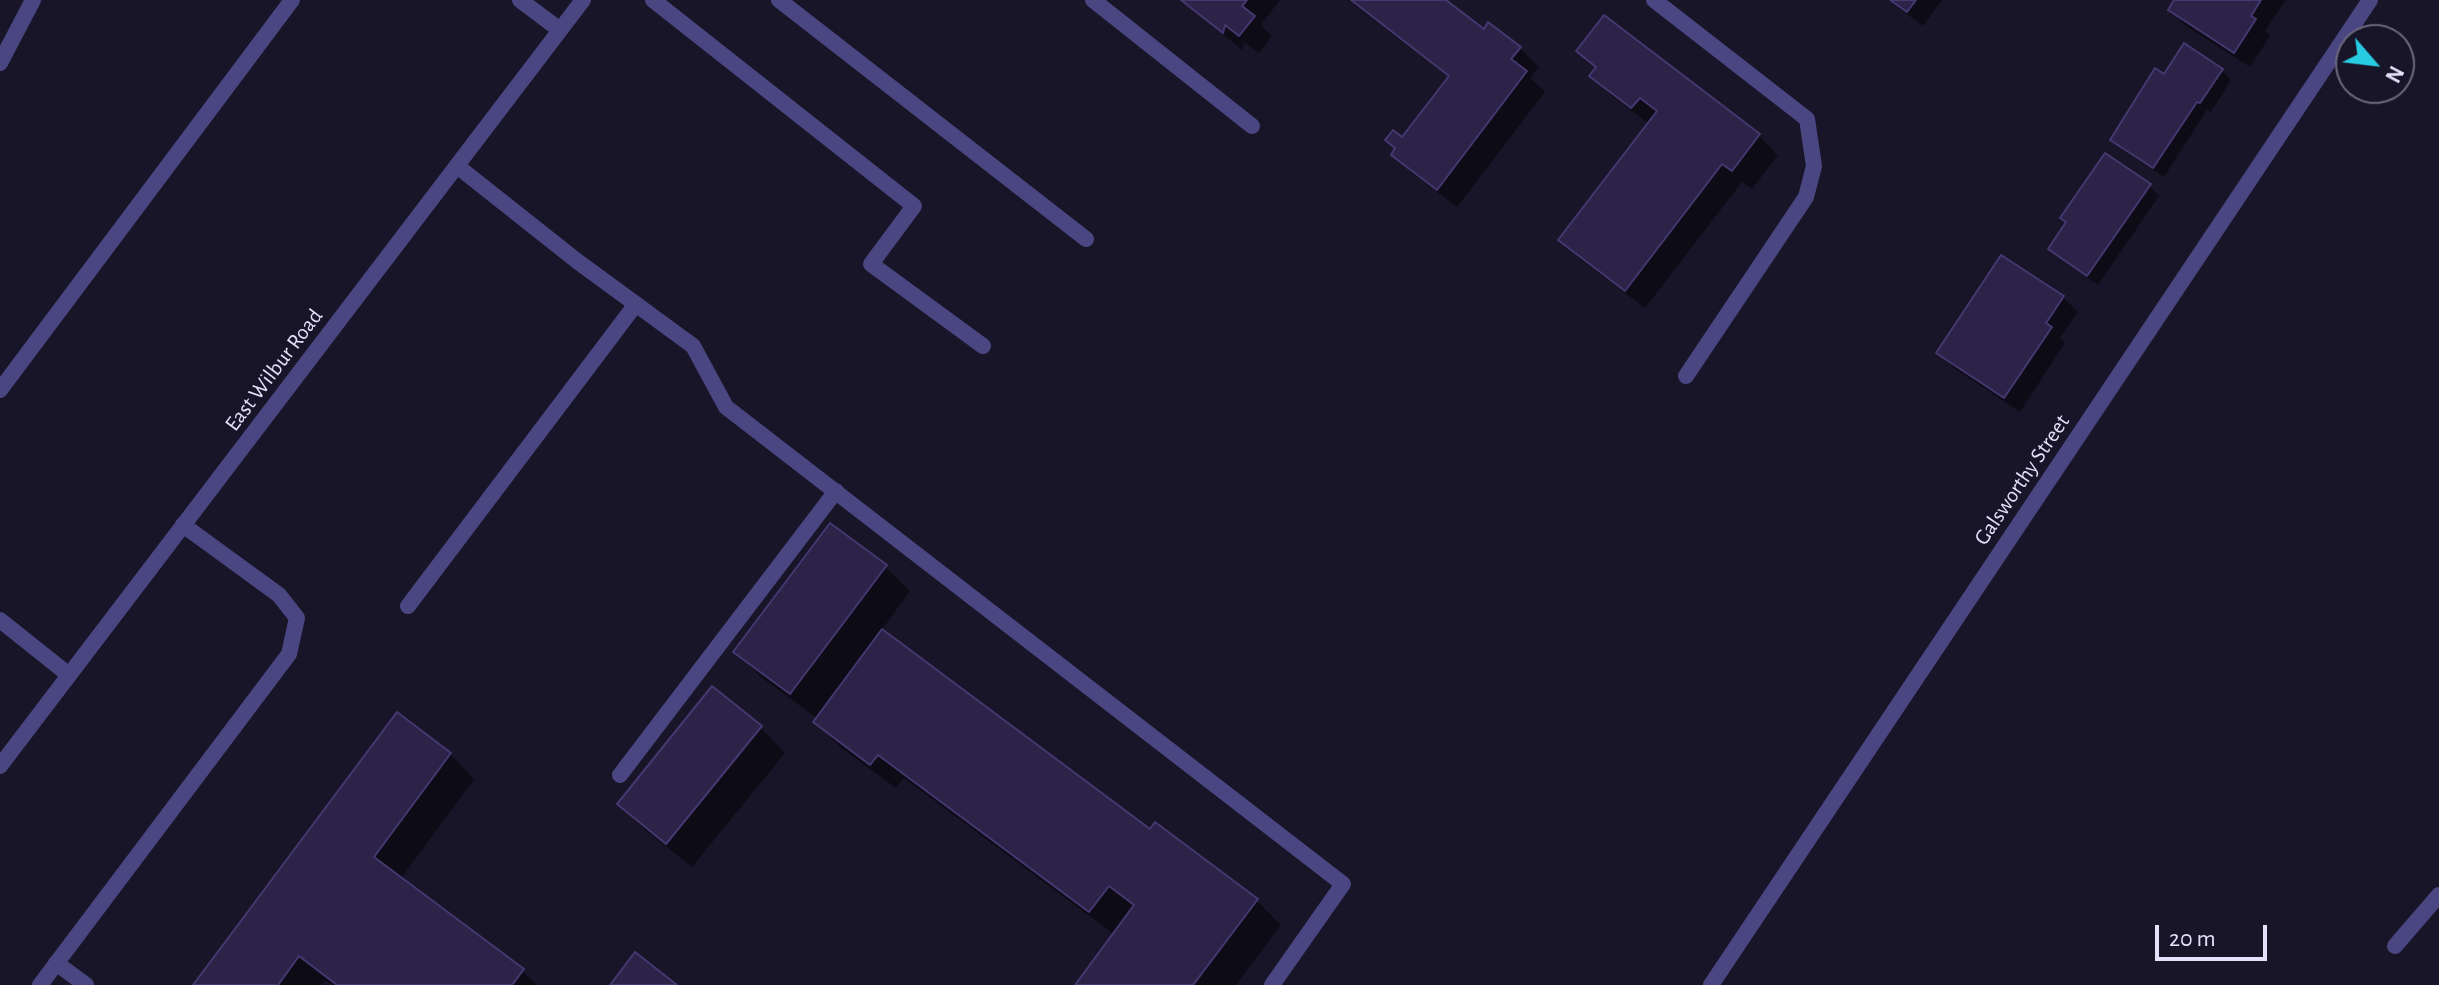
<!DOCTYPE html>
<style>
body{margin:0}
#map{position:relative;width:2439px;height:985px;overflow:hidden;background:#191529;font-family:"Alegreya Sans",sans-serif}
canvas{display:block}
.north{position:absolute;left:2335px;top:24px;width:80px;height:80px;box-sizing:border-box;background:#191529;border:2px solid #6b677d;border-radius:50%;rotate:118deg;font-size:22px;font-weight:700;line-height:32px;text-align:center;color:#e5e1fb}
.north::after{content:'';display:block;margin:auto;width:28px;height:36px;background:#27cbe2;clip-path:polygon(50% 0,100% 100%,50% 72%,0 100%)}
.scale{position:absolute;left:2155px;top:925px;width:112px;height:36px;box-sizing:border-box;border:4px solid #e5e1fb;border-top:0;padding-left:10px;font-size:24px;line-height:28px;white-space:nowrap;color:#e5e1fb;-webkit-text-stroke:6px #191529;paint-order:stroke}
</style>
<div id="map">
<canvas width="2439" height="985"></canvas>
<div class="north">N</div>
<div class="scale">20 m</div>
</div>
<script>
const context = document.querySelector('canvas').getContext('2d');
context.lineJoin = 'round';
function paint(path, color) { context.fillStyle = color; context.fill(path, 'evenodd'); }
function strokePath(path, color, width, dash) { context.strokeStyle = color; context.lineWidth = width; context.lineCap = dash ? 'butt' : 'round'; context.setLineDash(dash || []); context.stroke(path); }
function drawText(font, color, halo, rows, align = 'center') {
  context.font = font + ' "Alegreya Sans",sans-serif'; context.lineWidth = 7; context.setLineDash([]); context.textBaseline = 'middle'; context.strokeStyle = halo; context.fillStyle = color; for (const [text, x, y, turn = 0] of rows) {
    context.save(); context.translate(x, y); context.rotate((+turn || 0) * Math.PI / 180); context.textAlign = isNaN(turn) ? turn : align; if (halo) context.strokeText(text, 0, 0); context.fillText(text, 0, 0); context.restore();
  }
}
const shadow = new Path2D(`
 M1182,0H1280L1261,25L1272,36L1259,53L1244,42L1242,50Z
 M1348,0H1443L1484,31L1520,48L1539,67L1530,78L1545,92L1457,207L1412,173L1393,154L1450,78Z
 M1888,0H1942L1923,26Z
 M2177,0H2286L2265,31L2270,36L2250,67L2185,25L2170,10Z
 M1604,17L1759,136L1778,155L1752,189L1742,182L1645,308L1580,259L1561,240L1649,124L1611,95L1592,76L1597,69L1578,51Z
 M2221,70L2231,80L2211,112L2207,110L2164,177L2122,149L2112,139L2165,77Z
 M2149,186L2159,196L2098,285L2061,259L2051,249Z
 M2063,297L2078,312L2060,338L2065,343L2020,412L1954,368L1939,353Z
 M885,567L910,591L881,631L1151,832L1256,900L1281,925L1236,985H1078L1115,935L904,778L896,788L840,747L816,722L818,719L761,677L736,652Z
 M713,689L761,728L785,753L692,867L644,829L619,804Z
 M450,754L474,779L400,880L522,971L537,985H332L325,980L321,985H195Z`);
const building = new Path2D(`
 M1181,0H1247L1242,6L1255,16L1239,36L1225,25L1223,33Z
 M1351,0H1446L1484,29L1488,22L1521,47L1511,59L1527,71L1437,190L1391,155L1395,148L1385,140L1393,130L1402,137L1449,76Z
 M1890,0H1916L1907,12Z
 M2174,0H2261L2251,16L2256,19L2234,53L2168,10Z
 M1604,15L1760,134L1732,171L1722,164L1625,291L1558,240L1657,111L1640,98L1631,108L1589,76L1596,67L1576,51Z
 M2184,43L2223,69L2200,103L2197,102L2153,168L2110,140L2155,68L2164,74Z
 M2105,153L2151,184L2087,276L2048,249L2066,222L2060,218Z
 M2001,255L2064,296L2046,323L2052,327L2004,398L1936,353Z
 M830,523L887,565L790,694L733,652Z
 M882,629L1150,829L1155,822L1258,899L1193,985H1075L1134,905L1109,886L1089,912L878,755L870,765L813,722Z
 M712,686L762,726L666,844L617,804Z
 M397,712L451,753L374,857L524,969L512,985H337L299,956L278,985H193Z
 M635,952L677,985H610Z`);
const service = new Path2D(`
 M653,0L914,206L871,264L983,346
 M779,0L1086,239
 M1093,0L1252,126
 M1654,0L1807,119L1814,166L1806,197L1686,376
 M457,166L577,261L693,346L726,407L1343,884L1272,985
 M0,390L292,0
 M408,606L636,304
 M0,620L69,675
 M620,775L836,491
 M56,963L86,985
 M40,985L289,654L297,618L279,595L183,525`);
const minor = new Path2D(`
 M520,0L560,30
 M0,63L33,0
 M2395,946L2439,895
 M1711,985L2370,0`);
const tertiary = new Path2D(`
 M0,766L583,0`);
const streetNames = [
 ["East Wilbur Road",274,370,-53],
 ["Galsworthy Street",2022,480,-56]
];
paint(shadow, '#0007');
paint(building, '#2b2348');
strokePath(building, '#453871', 2);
strokePath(service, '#4a4682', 16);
strokePath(minor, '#4a4682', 16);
strokePath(tertiary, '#4a4682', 16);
drawText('22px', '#e5e1fb', '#191529', streetNames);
</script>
